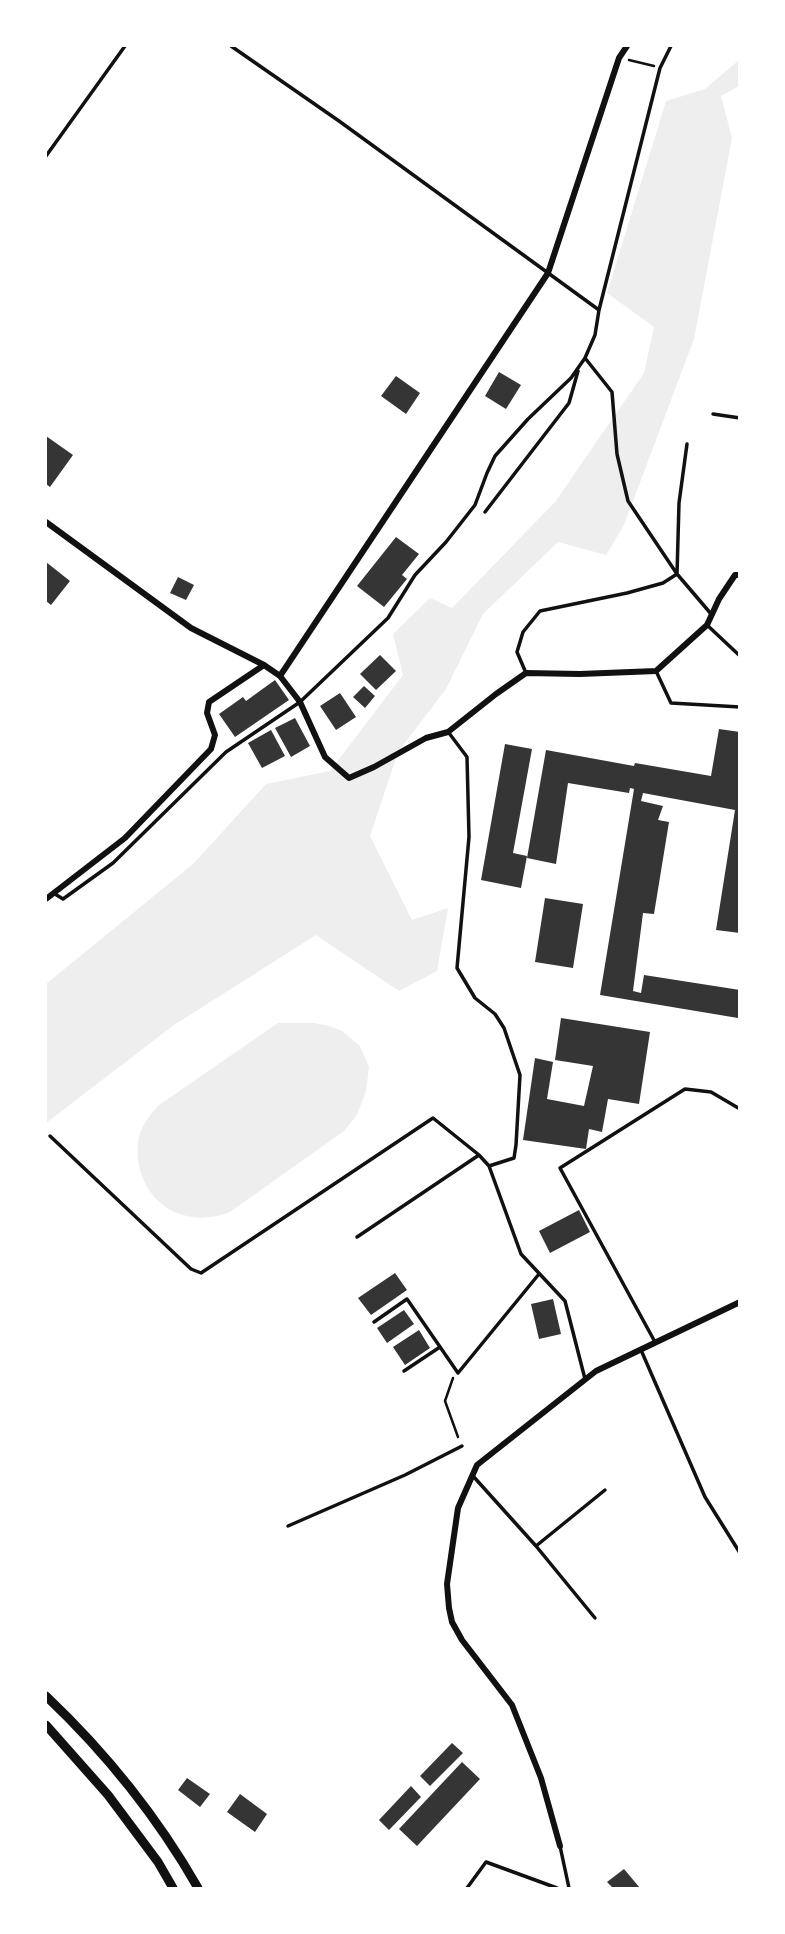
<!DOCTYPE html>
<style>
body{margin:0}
#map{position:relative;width:785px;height:1934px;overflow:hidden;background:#fff;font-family:"Fira Sans Condensed",sans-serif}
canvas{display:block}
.frame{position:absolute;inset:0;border:47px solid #fff;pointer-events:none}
</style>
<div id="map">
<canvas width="785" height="1934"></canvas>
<div class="frame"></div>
</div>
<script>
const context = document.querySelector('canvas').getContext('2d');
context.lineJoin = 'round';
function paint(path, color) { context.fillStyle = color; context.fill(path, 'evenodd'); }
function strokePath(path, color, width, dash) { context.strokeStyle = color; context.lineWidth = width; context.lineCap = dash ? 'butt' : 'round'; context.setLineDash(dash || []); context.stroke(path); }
const green = new Path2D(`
 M739,60V86L721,96L732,138L694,339L624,525L606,555L558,542L483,614L446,689L398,752L370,836L412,920L448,908L437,971L399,991L316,935L174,1025L46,1123V984L193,864L266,784L330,771L403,675L393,634L430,598L452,608L555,502L644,373L654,327L607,293L666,101L705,89Z
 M278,1023H314L329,1026L342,1031L360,1046L369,1067L366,1091L357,1115L344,1131L230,1212C180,1232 133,1197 138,1143C139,1128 150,1115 159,1105Z`);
const building = new Path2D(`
 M499,372L521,385L506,409L485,396Z
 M396,376L420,393L406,414L381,396Z
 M46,436L73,455L50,487L46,484Z
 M396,537L419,554L402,575L407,579L384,607L357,586Z
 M46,562L70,581L51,605L46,601Z
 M178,577L194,585L186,600L170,593Z
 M380,655L396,671L376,690L360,674Z
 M275,680L289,700L235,737L219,714L243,697L246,701Z
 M364,686L375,696L365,708L353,697Z
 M340,693L356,717L336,730L320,706Z
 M295,718L310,746L291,757L275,728Z
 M719,729L740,732V771L738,780H740V933L716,930L735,810L643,793L641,801L663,806L658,820L669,822L654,914L643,913L633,991L641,993L644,975L740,990L738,1018L600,995L634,789L630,788L629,793L568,783L556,864L527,858L546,750L634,766L635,763L711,776Z
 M271,730L285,756L262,768L248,743Z
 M505,744L532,749L513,853L527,856L521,888L481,880Z
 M545,898L583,904L573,968L535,962Z
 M561,1018L650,1032L639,1104L608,1099L602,1132L589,1129L586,1149L523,1140L535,1058L553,1062L547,1099L584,1106L593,1066L555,1060Z
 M579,1210L590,1232L550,1253L539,1231Z
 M395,1273L407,1290L371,1315L358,1298Z
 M553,1299L561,1334L539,1339L531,1304Z
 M404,1310L414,1324L387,1343L377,1328Z
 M419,1330L430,1348L405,1365L393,1347Z
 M452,1743L463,1753L430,1786L420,1776Z
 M462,1762L480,1779L417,1846L399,1829Z
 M187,1778L210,1794L200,1807L178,1790Z
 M411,1786L421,1797L389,1830L379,1820Z
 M240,1794L267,1814L255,1832L227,1812Z
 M624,1869L640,1888H613L607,1882Z`);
const path = new Path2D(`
 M629,60L654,66
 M453,1378L445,1401L458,1437`);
const service = new Path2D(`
 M231,46L339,121L599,310
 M46,156L125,46
 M585,358L612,392L617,454L628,501L677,574L712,615
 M713,414L740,418
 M485,512L569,403L578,371
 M707,625L740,656
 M656,671L671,703L740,707
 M526,673L517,652L523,632L540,611L627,593L663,583L677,574L679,503L687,444
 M449,733L467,757L469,837L457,968L475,998L495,1014L504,1028L520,1075L516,1145L514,1158L489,1166
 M55,894L63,899L113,863L226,752L300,702L388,618L415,575L446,542L475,505L487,473L495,456L528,419L571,378L585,358L595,335L599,310L660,68L671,46
 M50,1136L191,1269L201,1273L433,1118L479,1155L489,1166L521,1254L565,1301L585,1379
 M357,1237L479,1155
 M374,1322L407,1299L458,1373L539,1274
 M655,1342L560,1168L685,1089L711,1092L740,1109
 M641,1350L705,1497L740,1553
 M404,1371L440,1347
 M473,1476L536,1546L595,1618
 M288,1526L405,1475L462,1446
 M536,1546L605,1490
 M560,1846L569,1888
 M467,1888L486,1862L557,1888`);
const minor = new Path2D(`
 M46,522L191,628L264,665L280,676L300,702L325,757L349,778L374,767L426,738L448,732L496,694L526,673L580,674L656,671L707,625L719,599L735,575H740
 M280,676L548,273L619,58L627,46
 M46,899L125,838L211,749L215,735L207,713L209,702L264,665
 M560,1846L541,1778L512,1705L462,1640L452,1622L449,1608L447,1584L458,1508L477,1465L596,1371L740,1302`);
const secondary = new Path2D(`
 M46,1696C105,1752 158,1818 198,1888
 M46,1725L108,1795L158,1862L173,1888`);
paint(green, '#eee');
paint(building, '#353535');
strokePath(path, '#111', 2.5);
strokePath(service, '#111', 3.5);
strokePath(minor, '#111', 6);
strokePath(secondary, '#111', 9);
</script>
